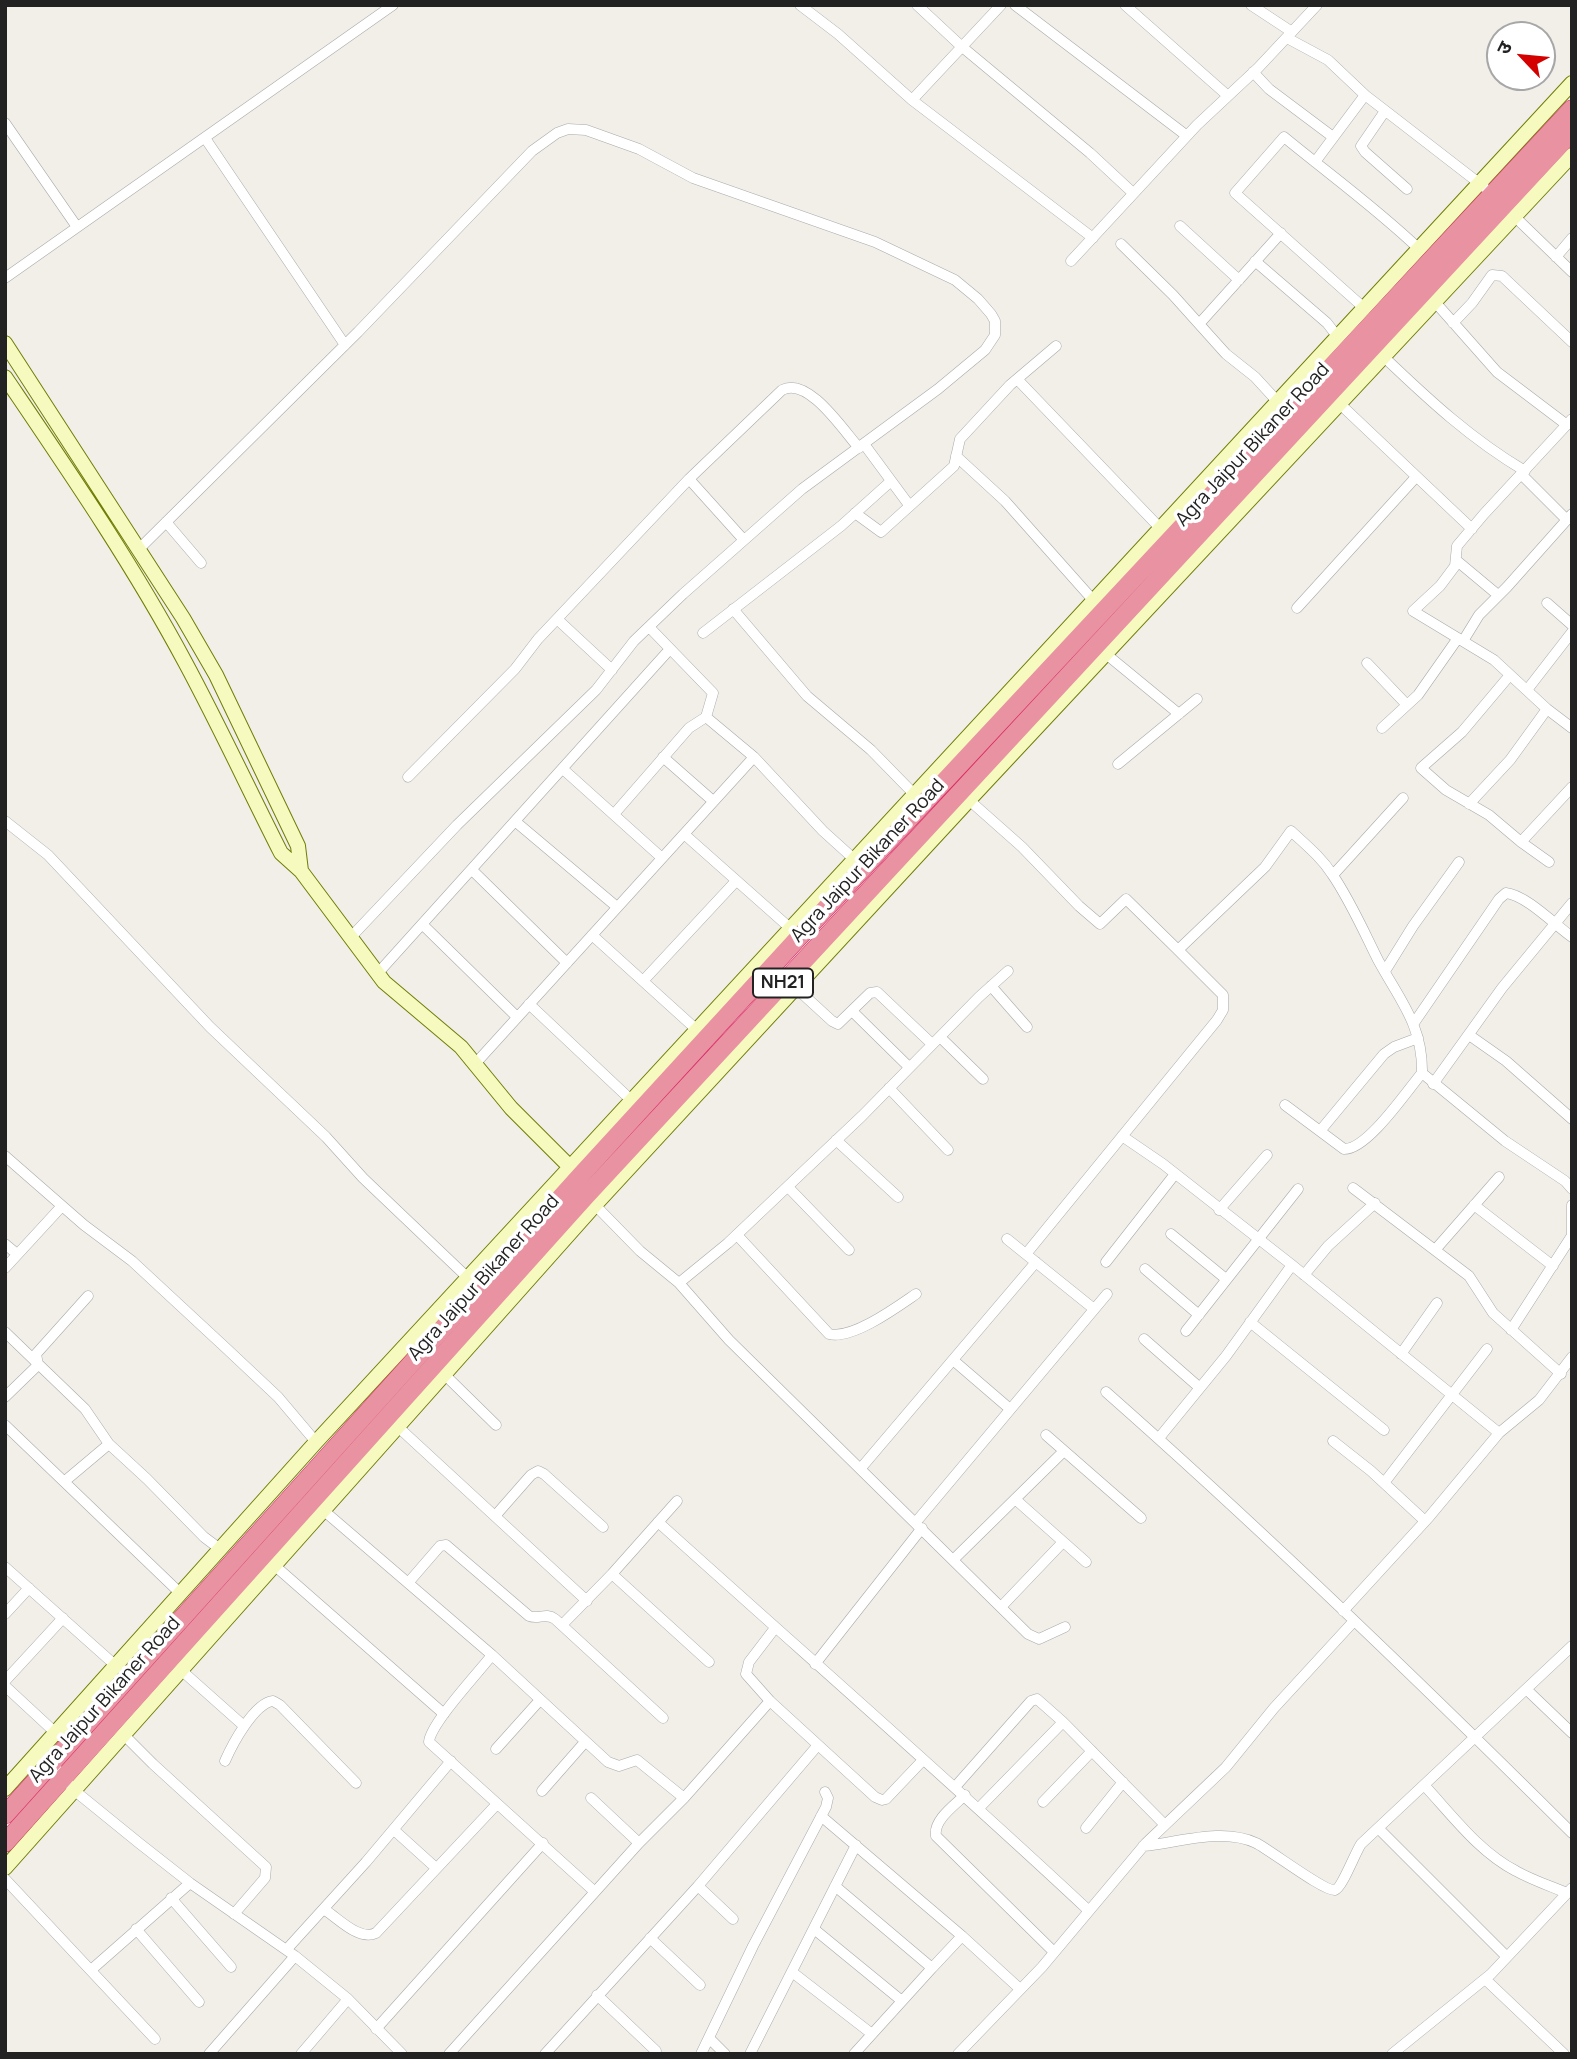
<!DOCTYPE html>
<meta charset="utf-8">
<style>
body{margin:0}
#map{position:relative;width:1577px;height:2059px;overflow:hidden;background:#f2efe9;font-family:Manrope,"Noto Sans Devanagari",sans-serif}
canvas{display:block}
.frame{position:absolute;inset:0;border:7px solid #222;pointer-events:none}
.north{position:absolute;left:1486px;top:21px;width:70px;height:70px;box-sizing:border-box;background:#fff;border:2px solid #a7a7a7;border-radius:50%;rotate:296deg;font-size:19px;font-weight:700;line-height:28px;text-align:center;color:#222}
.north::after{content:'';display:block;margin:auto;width:24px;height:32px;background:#d40000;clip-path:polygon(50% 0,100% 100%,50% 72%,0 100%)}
</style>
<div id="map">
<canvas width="1577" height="2059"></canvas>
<div class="frame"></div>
<div class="north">उ</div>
</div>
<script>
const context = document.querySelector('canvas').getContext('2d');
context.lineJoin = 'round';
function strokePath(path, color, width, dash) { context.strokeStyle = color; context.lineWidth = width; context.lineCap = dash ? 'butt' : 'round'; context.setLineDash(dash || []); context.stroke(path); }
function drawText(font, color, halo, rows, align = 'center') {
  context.font = font + ' Manrope,sans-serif'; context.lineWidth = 7; context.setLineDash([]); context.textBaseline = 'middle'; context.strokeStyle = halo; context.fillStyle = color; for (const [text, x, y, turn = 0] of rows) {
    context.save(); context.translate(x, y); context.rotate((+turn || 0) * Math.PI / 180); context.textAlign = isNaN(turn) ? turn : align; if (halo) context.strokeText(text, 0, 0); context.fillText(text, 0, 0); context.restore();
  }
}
const street = new Path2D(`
 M800,5L838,34L912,100L1093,238
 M917,5L961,46L1090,153L1133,193
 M1015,5L1187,136
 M1125,5L1228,96
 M1251,5L1292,32
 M1287,38L1328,60L1365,95L1484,187
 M1253,72L1269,89L1333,137
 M912,100L1001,5
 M1385,111L1361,146L1365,152L1407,189
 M5,123L77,227
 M205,138L345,345
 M1315,162L1365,95
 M1512,214L1572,272
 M1180,226L1239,280
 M1121,244L1173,295L1226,354L1255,377L1277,401
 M1556,257L1572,238
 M1071,261L1197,125L1258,68L1317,5
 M1255,261L1327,323L1337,336
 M5,278L393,5
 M1435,302L1497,372L1567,425
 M1363,307L1235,193L1284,137C1329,174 1376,208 1418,248
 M1200,323L1281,233
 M1453,323L1472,303L1492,275L1502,276L1572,342
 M1384,357C1429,400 1471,439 1525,471
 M1017,379L1160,528
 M1340,404L1472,529
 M1572,419L1484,514L1457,546L1455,566L1440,586L1413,611L1494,660L1547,709L1572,728
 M864,444L909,505
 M956,456L1005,501L1093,600
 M1522,475L1567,520
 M689,479L743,539
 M855,513L881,532L954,466L960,439L1010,385L1056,346
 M166,522L201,563
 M140,548L358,332L532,151L557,133L568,129L586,130L639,149L693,178L875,242L955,280L978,299L991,314L995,321V335L985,350L938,389L802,489L683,594L634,641L596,690L457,825L352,936
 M1456,560L1498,595
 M1547,603L1572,625
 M1297,608L1416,477
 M733,609L807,696L871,750L914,794
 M557,619L612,670
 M649,627L713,693L706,717L754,757L823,831L854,859
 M703,633L841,526L890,482
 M1463,641L1479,615L1507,587L1572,514
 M1106,654L1179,714
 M1367,663L1407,705
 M1510,675L1462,732L1421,768L1446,790L1489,815L1521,842L1549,862
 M1527,690L1572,632
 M1382,728L1418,695L1458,638
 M663,757L713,801
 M1118,764L1197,699
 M564,770L662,858
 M408,777L515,669L538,639L689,479L782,390C808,376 843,430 859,448
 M969,800L1022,847L1079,906L1100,924L1126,899L1178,950L1265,867L1291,831C1306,845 1321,857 1332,874C1350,900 1364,932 1378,960C1399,999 1423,1025 1422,1073L1505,1141L1565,1181L1572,1189
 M1469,804L1510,760L1547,709
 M615,813L689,728L706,717
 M5,821L48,855L210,1027L326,1137L363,1178L468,1278
 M516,822L617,907
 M684,834L790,928
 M1521,842L1572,787
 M472,870L567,963
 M1333,875L1403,798
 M423,925L517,1017
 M592,935L697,1030
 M1385,971L1413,926L1459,862
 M378,973L670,649
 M643,981L736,881
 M991,986L1027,1027
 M796,988L832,1021L838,1024L870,993L877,992L932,1044
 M529,1004L631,1100
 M852,1011L909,1067
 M1414,1023L1499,899L1506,893C1526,895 1555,925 1572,937
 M1469,1035L1506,1061L1572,1119
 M940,1037L983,1079
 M475,1064L754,757
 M1433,1084L1502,988L1572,903
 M889,1088L948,1150
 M1285,1105L1344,1149C1367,1150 1406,1092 1422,1073
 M1320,1131L1384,1054L1394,1047L1418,1038
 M1122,1136L1163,1164L1292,1265L1499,1433
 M836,1140L898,1197
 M5,1156L84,1225L132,1261L228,1350L278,1397L316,1442
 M788,1187L849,1250
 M1353,1188L1469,1276L1493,1313L1561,1374
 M595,1205L640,1251L679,1283L729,1340L1028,1634L1039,1639L1065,1627
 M1474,1205L1553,1266
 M1572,1205V1237
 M1219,1210L1267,1155
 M1171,1234L1226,1279
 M737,1235L829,1334C852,1340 897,1307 916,1294
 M1007,1239L1094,1309
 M5,1244L17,1254
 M1435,1250L1499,1177
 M1026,1254L1217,1020L1223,1010V995L1178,950
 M1106,1262L1175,1174
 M5,1268L62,1206
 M1145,1269L1199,1315
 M1304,1275L1328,1246L1375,1203
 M679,1283L728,1243L806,1169L862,1116L979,997L1008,971
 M1250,1322L1384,1430
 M1511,1330L1571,1237
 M1186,1331L1298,1189
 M5,1332L85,1409L109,1444L147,1479L204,1537L220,1549
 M1144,1339L1200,1388
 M1401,1354L1437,1303
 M953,1360L1010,1409
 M444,1374L496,1425
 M1106,1392C1266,1533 1420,1682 1572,1833
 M5,1397L38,1365L36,1354L88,1296
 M5,1425L180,1593
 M397,1426L587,1601
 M1046,1435L1141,1518
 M1159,1438L1226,1356L1292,1265
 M1333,1441L1371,1471L1425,1521
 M861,1468L1036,1262
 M65,1481L109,1444
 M1384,1483L1487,1349
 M1015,1499L1086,1562
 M323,1510L492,1655L608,1762L619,1766L637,1760L684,1798
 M495,1516L531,1475L538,1471L544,1474L603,1527
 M658,1522C801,1651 947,1778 1088,1910
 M916,1522L1107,1294
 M953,1560L1064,1451
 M274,1565L444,1714
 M5,1567L115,1665
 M612,1574L709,1662
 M408,1583L440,1546L446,1545L529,1616C538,1620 546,1612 555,1619L663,1718
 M1001,1607L1063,1542
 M1343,1611L1429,1517L1499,1433L1539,1400L1572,1357
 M5,1614L29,1588
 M562,1625L612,1574L677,1501
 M775,1628L749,1662L746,1674L770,1701L875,1797L882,1800L886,1799L923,1760
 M492,1655C479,1672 430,1724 429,1742L595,1892
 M815,1664L922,1528
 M181,1670L244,1726
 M5,1681L63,1618
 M5,1686L59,1736
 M1526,1689L1572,1733
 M124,1735L153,1764L266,1867L265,1878L234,1914
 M496,1749L540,1700
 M225,1761C232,1745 254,1703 273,1701L280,1705L356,1783
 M51,1762L75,1791L139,1843L190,1883L295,1956L209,2054
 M1424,1785C1452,1815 1479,1852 1516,1871C1532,1880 1550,1886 1567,1893
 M955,1787L1031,1701L1037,1699L1063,1722L1164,1824
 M542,1791L585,1742
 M965,1795C955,1805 933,1820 936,1836L1054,1952
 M591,1798L639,1843
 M1043,1802L1092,1751
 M979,1808L1063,1722
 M821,1816L962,1936
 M1086,1828L1123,1782
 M1378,1828L1507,1957
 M394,1830L436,1868
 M1143,1846C1178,1843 1222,1827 1256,1843C1270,1850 1325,1892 1335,1890C1342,1888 1355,1853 1361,1844L1572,1646
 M5,1879L155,2039
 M698,1886L733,1919
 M835,1886L932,1968L962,1936L1020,1989
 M171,1898L231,1967
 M325,1910C339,1919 359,1941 376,1933L497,1804
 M136,1929L199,2002
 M814,1929L902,2001
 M650,1938L700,1985
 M287,1949L366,1862L451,1761
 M295,1956L348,1999L402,2054
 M91,1970L190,1883
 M792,1972L872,2034
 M1485,1979L1564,2054
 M597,1995L656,2051
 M376,2029L543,1843
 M709,2038L725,2054
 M301,2054L348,1999
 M449,2054L639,1843L684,1798L770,1701
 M545,2054L698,1886L818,1745
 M701,2054L753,1946L826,1807L828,1798L825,1792
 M750,2054L856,1845
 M854,2054L932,1968
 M958,2054L1042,1967L1146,1843L1226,1767L1274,1708L1354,1621
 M1392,2054L1491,1974L1572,1888`);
const secondary = new Path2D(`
 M5,343L183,618L216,675L298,846L301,871
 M5,377C68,470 132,563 185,662C219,725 249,790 281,853L301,871L384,982L461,1047L511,1108L570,1167
 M5,1789L316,1442L1572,83
 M5,1868L595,1205L969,800L1572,155`);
const highway = new Path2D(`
 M5,1815L580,1176L800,936L1572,109
 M5,1843L586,1196L1572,132`);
const shields = [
 [783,983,60]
];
const shieldNames = [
 ["NH21",783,983]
];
const streetNames = [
 ["Agra Jaipur Bikaner Road",1253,445,-47],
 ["Agra Jaipur Bikaner Road",868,861,-47],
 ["Agra Jaipur Bikaner Road",484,1278,-48],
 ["Agra Jaipur Bikaner Road",105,1700,-48]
];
strokePath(street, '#a9a9a9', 11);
strokePath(secondary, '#707d05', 16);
strokePath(highway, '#dc2a67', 19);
strokePath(street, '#fff', 10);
strokePath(secondary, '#f7fabf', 14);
strokePath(highway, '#e892a2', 18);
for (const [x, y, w] of shields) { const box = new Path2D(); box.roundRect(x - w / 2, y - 14.5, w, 29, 5); context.fillStyle = '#fff'; context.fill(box); strokePath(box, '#222', 2); }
drawText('bold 18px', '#222', null, shieldNames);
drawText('19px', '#222', '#fff', streetNames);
</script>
